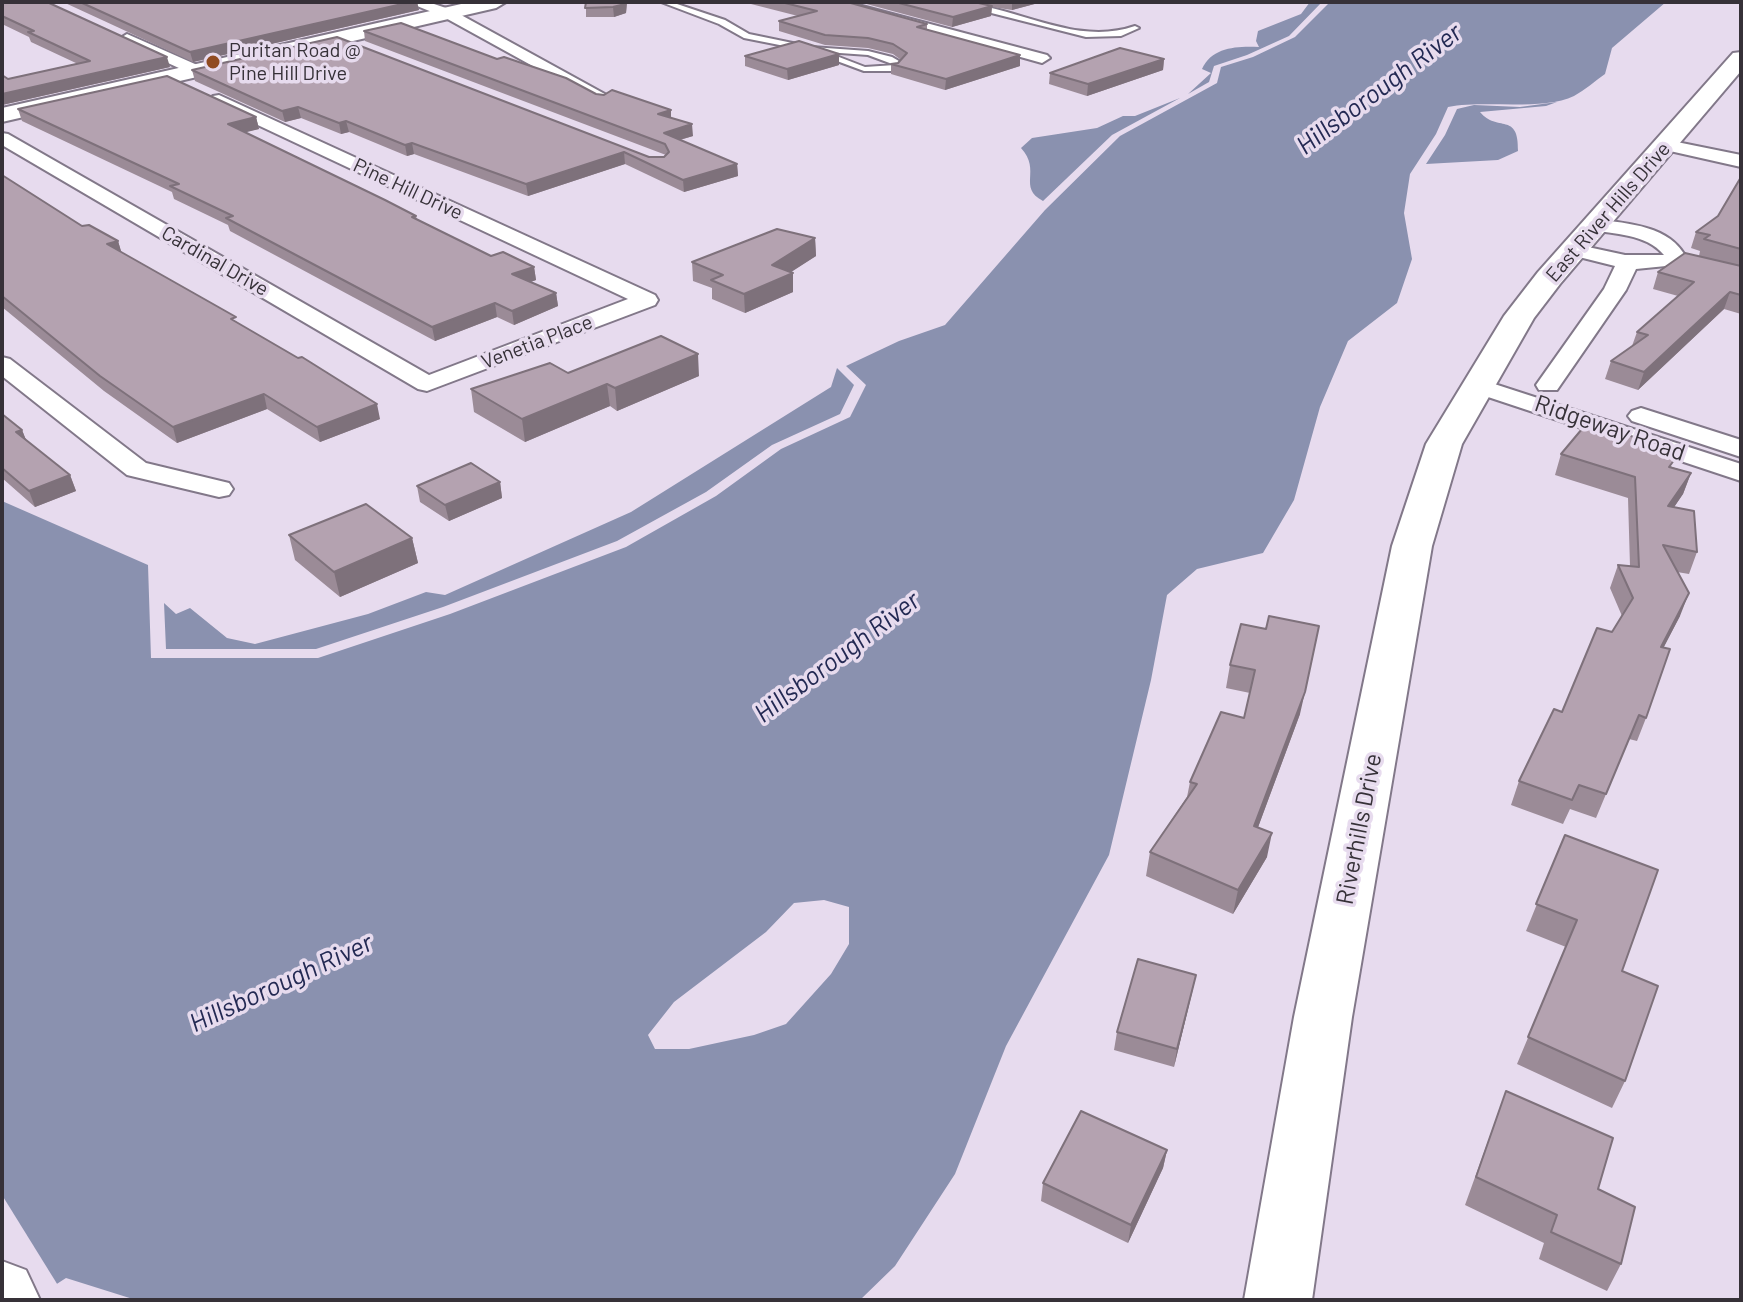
<!DOCTYPE html>
<style>
body{margin:0}
#map{position:relative;width:1743px;height:1302px;overflow:hidden;background:#e7dbee;font-family:Barlow,sans-serif}
canvas{display:block}
.frame{position:absolute;inset:0;border:4px solid #363138;pointer-events:none}
</style>
<div id="map">
<canvas width="1743" height="1302"></canvas>
<div class="frame"></div>
</div>
<script>
const context = document.querySelector('canvas').getContext('2d');
context.lineJoin = 'round';
function paint(path, color) { context.fillStyle = color; context.fill(path, 'evenodd'); }
function strokePath(path, color, width, dash) { context.strokeStyle = color; context.lineWidth = width; context.lineCap = dash ? 'butt' : 'round'; context.setLineDash(dash || []); context.stroke(path); }
function drawText(font, color, halo, rows, align = 'center') {
  context.font = font + ' Barlow,sans-serif'; context.lineWidth = 7; context.setLineDash([]); context.textBaseline = 'middle'; context.strokeStyle = halo; context.fillStyle = color; for (const [text, x, y, turn = 0] of rows) {
    context.save(); context.translate(x, y); context.rotate((+turn || 0) * Math.PI / 180); context.textAlign = isNaN(turn) ? turn : align; if (halo) context.strokeText(text, 0, 0); context.fillText(text, 0, 0); context.restore();
  }
}
const water = new Path2D(`
 M1310,2H1322L1289,36L1247,55L1214,66L1209,82L1188,94L1211,73L1202,69C1212,47 1237,46 1259,47L1256,41L1258,31L1301,14Z
 M1330,2H1666L1612,48L1605,74C1595,81 1585,90 1574,96C1544,111 1484,100 1448,107L1436,134L1410,174L1404,213L1412,259L1397,303L1348,341L1320,407L1294,500L1263,553L1197,569L1167,595L1151,680L1109,855L1006,1046L955,1174L895,1266L860,1300H136L66,1278L32,1300H2V501L148,565L151,658H318L450,614L626,547L716,496L781,449L850,417L866,385L846,366L899,341L945,325L1045,210L1120,136L1217,83L1221,67L1253,57L1295,37ZM824,900L849,907V944L831,974L786,1024L754,1035L689,1049H655L648,1035L674,1002L766,932L794,903Z
 M1180,98L1112,135L1043,201C1017,187 1042,171 1021,148L1032,138L1097,128L1123,116H1135Z
 M1557,102L1546,106L1480,112C1497,133 1519,111 1518,151L1498,160L1426,164L1445,135L1457,109L1474,105L1520,107Z
 M837,368L854,385L840,414L772,445L706,492L617,541L443,607L316,649H166L164,603L176,614L190,608L227,638L255,644L368,614L426,592L445,595L631,512L831,387Z`);
const pier = new Path2D(`
 M2,1195L59,1287L39,1300H2Z`);
const lane = new Path2D(`
 M661,2H671L725,20L749,34L812,47L868,51L892,57L904,64L896,71H864L810,51L744,38L719,24ZM826,52L868,55L895,65L865,67Z
 M948,2C1012,2 1072,48 1135,26L1139,28L1121,36L1086,37Z`);
const street = new Path2D(`
 M407,2H428L452,10L612,98L604,103L598,102L442,16Z
 M824,2H847L1047,55L1050,58L1042,63Z
 M127,34L204,68L206,71L204,74H192L122,42L119,39Z
 M219,95L655,295L658,300L655,305L427,391L418,389L2,145V133L8,134L429,375L628,299L213,104L211,100L213,96Z
 M1667,140L1741,155V167L1661,149L1658,145Z
 M1596,219C1629,224 1670,225 1687,259L1676,265L1636,269L1626,290L1557,390H1539L1536,385L1604,289L1615,266L1567,254L1564,250L1567,246L1574,244L1625,255H1664C1646,233 1614,235 1589,229L1586,225L1589,221Z
 M2,357L10,359L146,463L229,483L233,489L229,495L219,497L127,475L2,376Z
 M1479,379L1741,464V481L1470,391L1467,386L1470,381Z
 M1641,408L1741,440V457L1632,421L1628,416L1632,411Z`);
const secondary = new Path2D(`
 M470,2H506L496,8L2,122V108Z
 M1741,52V71L1560,284L1534,318L1462,444L1432,546L1352,1017L1312,1300H1244L1294,1017L1392,546L1426,444L1504,316L1538,272L1733,53Z`);
const primary = new Path2D(`
 M2,1261L26,1270L40,1300H2Z`);
const wall = new Path2D(`
 M2,2L170,67L2,105V75L8,79L78,64L31,42L29,37L2,24Z
 M63,2H417L419,10L193,62Z
 M586,2H627L626,13L614,17H586Z
 M751,2H847L927,24V29L1020,66L945,90L891,74V64L898,63L901,60L893,54L868,48L825,45L779,31V21L798,16L751,4Z
 M859,2H1042L1012,10L992,7L991,16L952,27Z
 M364,31L596,94L671,110V118L693,136L680,140L737,164L738,176L684,192L625,164L528,196L414,154L407,156L349,132L341,134L301,118L285,122L195,81L192,70L649,157H664L666,155L365,41Z
 M839,54V65L788,80L745,66V56Z
 M1164,59L1163,70L1087,96L1049,84L1050,73Z
 M18,109L256,117L259,129L244,132L416,216L417,220L491,256L534,267L536,280L530,282L556,293L558,306L514,325L497,317L435,341L230,231L228,225L174,199L172,192L22,121Z
 M2,175L82,226L118,241L121,252L237,322L380,419L320,442L267,409L177,443L104,391L2,307Z
 M1741,177V314L1724,309L1638,390L1605,379L1611,361L1632,346L1637,332L1678,296L1653,289L1658,272L1699,256L1700,251L1691,248L1696,232L1718,216Z
 M815,238L816,256L790,272L793,273V292L745,313L712,299V288L693,281L692,262Z
 M568,373L699,376L617,411L610,406L525,442L474,412L471,389Z
 M2,414L22,430L26,440L70,475L76,491L35,507L2,478Z
 M1661,445L1658,454L1672,467L1691,473L1683,494L1674,507L1697,552L1689,574L1677,572L1680,616L1663,648L1646,718L1637,741L1629,739L1596,818L1570,809L1563,824L1511,805L1519,781L1622,616L1610,588L1618,565L1630,566L1628,498L1555,475L1561,454Z
 M500,482L502,498L449,521L420,502L417,486Z
 M289,535L412,538L418,563L340,597L295,560Z
 M1241,624L1300,714L1258,827L1267,857L1233,914L1146,876L1150,852L1187,797L1190,782L1244,718L1250,693L1226,688L1230,665Z
 M1565,835L1622,971L1625,1081L1612,1108L1517,1064L1566,947L1526,931Z
 M1196,975L1174,1067L1114,1050L1117,1032Z
 M1506,1091L1621,1264L1607,1291L1539,1259L1544,1243L1465,1205Z
 M1167,1150L1163,1168L1128,1243L1041,1201L1043,1183Z`);
const shadedWall = new Path2D(`
 M411,2H417L419,10L193,62L190,52Z
 M625,2H627L626,13L614,17L613,7Z
 M1012,2H1042L1012,10Z
 M992,6L991,16L952,27L953,17Z
 M839,54V65L788,80L787,69Z
 M1020,55V66L945,90L946,79Z
 M167,57L170,67L2,105V94Z
 M1164,59L1163,70L1087,96L1088,84Z
 M298,107L301,118L285,122L282,111Z
 M671,110V121L658,114Z
 M256,117L259,129L231,136L228,124Z
 M346,121L349,132L341,134L339,123Z
 M692,124L693,136L665,144L664,133Z
 M412,143L414,154L407,156L405,145Z
 M624,152L625,164L528,196L526,184Z
 M737,164L738,176L684,192L683,180Z
 M815,238L816,256L782,278L793,273V292L745,313L744,294L772,265Z
 M118,241L122,254L107,244Z
 M534,267L536,280L514,288L512,274Z
 M1730,292L1724,309L1638,390L1644,372Z
 M556,293L558,306L514,325L512,311Z
 M495,303L497,317L435,341L432,327Z
 M698,354L699,376L617,411L615,388Z
 M607,384L610,406L525,442L522,419Z
 M264,394L267,409L177,443L173,427Z
 M377,404L380,419L320,442L317,427Z
 M22,430L28,445L16,432Z
 M1691,473L1683,494L1660,528L1668,506Z
 M70,475L76,491L35,507L29,491Z
 M500,482L502,498L449,521L445,505Z
 M412,538L418,563L340,597L334,572Z
 M1689,593L1680,616L1652,670L1661,647Z
 M1305,692L1300,714L1250,849L1254,826Z
 M1272,833L1267,857L1233,914L1238,890Z
 M1196,975L1192,993L1174,1067L1177,1049Z
 M1167,1150L1163,1168L1128,1243L1131,1225Z`);
const building = new Path2D(`
 M2,2H47L167,57L2,94V75L8,79L90,61L28,32L34,31L2,16Z
 M80,2H411L190,52Z
 M586,2H625V4L613,7L585,8Z
 M781,2H847L927,24L917,27L1020,55L946,79L891,64L898,63L907,53L893,44L868,38L825,35L779,21L817,11Z
 M895,2H974L992,6L953,17Z
 M401,23L497,59L504,57L566,78L596,94L604,95L612,90L671,110L658,114L692,124L664,133L737,164L683,180L624,152L526,184L412,143L405,145L346,121L339,123L298,107L282,111L192,70L337,37L649,157H664L669,152L665,144L364,31Z
 M799,41L839,54L787,69L745,56Z
 M1120,48L1164,59L1088,84L1050,73Z
 M167,76L256,117L228,124L385,200L416,216L412,217L491,256L503,252L534,267L512,274L556,293L512,311L495,303L432,327L226,218L233,216L170,186L179,184L18,109Z
 M2,175L82,226L89,225L118,241L107,244L236,317L231,319L298,358L302,357L377,404L317,427L264,394L173,427L100,376L2,296Z
 M1741,177V249L1704,239L1710,235L1696,232L1718,216Z
 M777,229L815,238L772,265L793,273L744,294L711,280L723,275L692,262Z
 M1685,253L1741,266V295L1730,292L1644,372L1611,361L1648,335L1637,332L1694,282L1658,272Z
 M661,336L698,354L615,388L607,384L522,419L471,389L550,363L568,373Z
 M2,414L22,430L16,432L70,475L29,491L2,468Z
 M1587,423L1661,445L1656,453L1675,459L1669,467L1691,473L1668,506L1694,511L1697,552L1663,545L1689,593L1661,647L1670,649L1646,718L1639,715L1606,794L1579,785L1572,800L1519,781L1554,709L1562,712L1597,628L1612,632L1633,598L1618,565L1639,567L1635,477L1561,454Z
 M471,463L500,482L445,505L417,486Z
 M366,504L412,538L334,572L289,535Z
 M1269,616L1319,626L1305,692L1254,826L1272,833L1238,890L1150,852L1197,784L1190,782L1221,712L1244,718L1255,670L1230,665L1241,624L1266,629Z
 M1565,835L1658,870L1622,971L1658,986L1625,1081L1528,1037L1577,920L1536,904Z
 M1138,959L1196,975L1177,1049L1117,1032Z
 M1506,1091L1613,1138L1598,1189L1635,1207L1621,1264L1551,1232L1557,1215L1476,1177Z
 M1081,1111L1167,1150L1131,1225L1043,1183Z`);
const markers = [
 [213,62,8,"#904b21"]
];
const farPoinames = [
 ["Puritan Road @",229,50],
 ["Pine Hill Drive",229,73]
];
const farStreetnames = [
 ["Pine Hill Drive",408,189,25],
 ["East River Hills Drive",1608,212,-49],
 ["Cardinal Drive",215,261,30],
 ["Venetia Place",537,342,-21]
];
const streetNames = [
 ["Ridgeway Road",1610,428,19],
 ["Riverhills Drive",1359,829,-79]
];
const waterNames = [
 ["Hillsborough River",1379,89,-37],
 ["Hillsborough River",837,657,-37],
 ["Hillsborough River",281,983,-25]
];
paint(water, '#8a91af');
paint(pier, '#e7dbee');
strokePath(lane, '#827889', 4);
strokePath(street, '#827889', 4);
strokePath(secondary, '#827889', 4);
strokePath(primary, '#827889', 4);
paint(lane, '#fff');
paint(street, '#fff');
paint(secondary, '#fff');
paint(primary, '#fff');
paint(wall, '#9b8b97');
paint(shadedWall, '#7e717b');
paint(building, '#b4a2b0');
strokePath(building, '#7e717b', 2);
for (const [x, y, r, color] of markers) { const dot = new Path2D(); dot.arc(x, y, r, 0, 2 * Math.PI); context.fillStyle = color; context.fill(dot); strokePath(dot, '#e7dbee', 3); }
drawText('20px', '#363138', '#e7dbee', farPoinames, 'left');
drawText('20px', '#363138', '#e7dbee', farStreetnames);
drawText('24px', '#363138', '#e7dbee', streetNames);
drawText('italic 26px', '#232953', '#e7dbee', waterNames);
</script>
